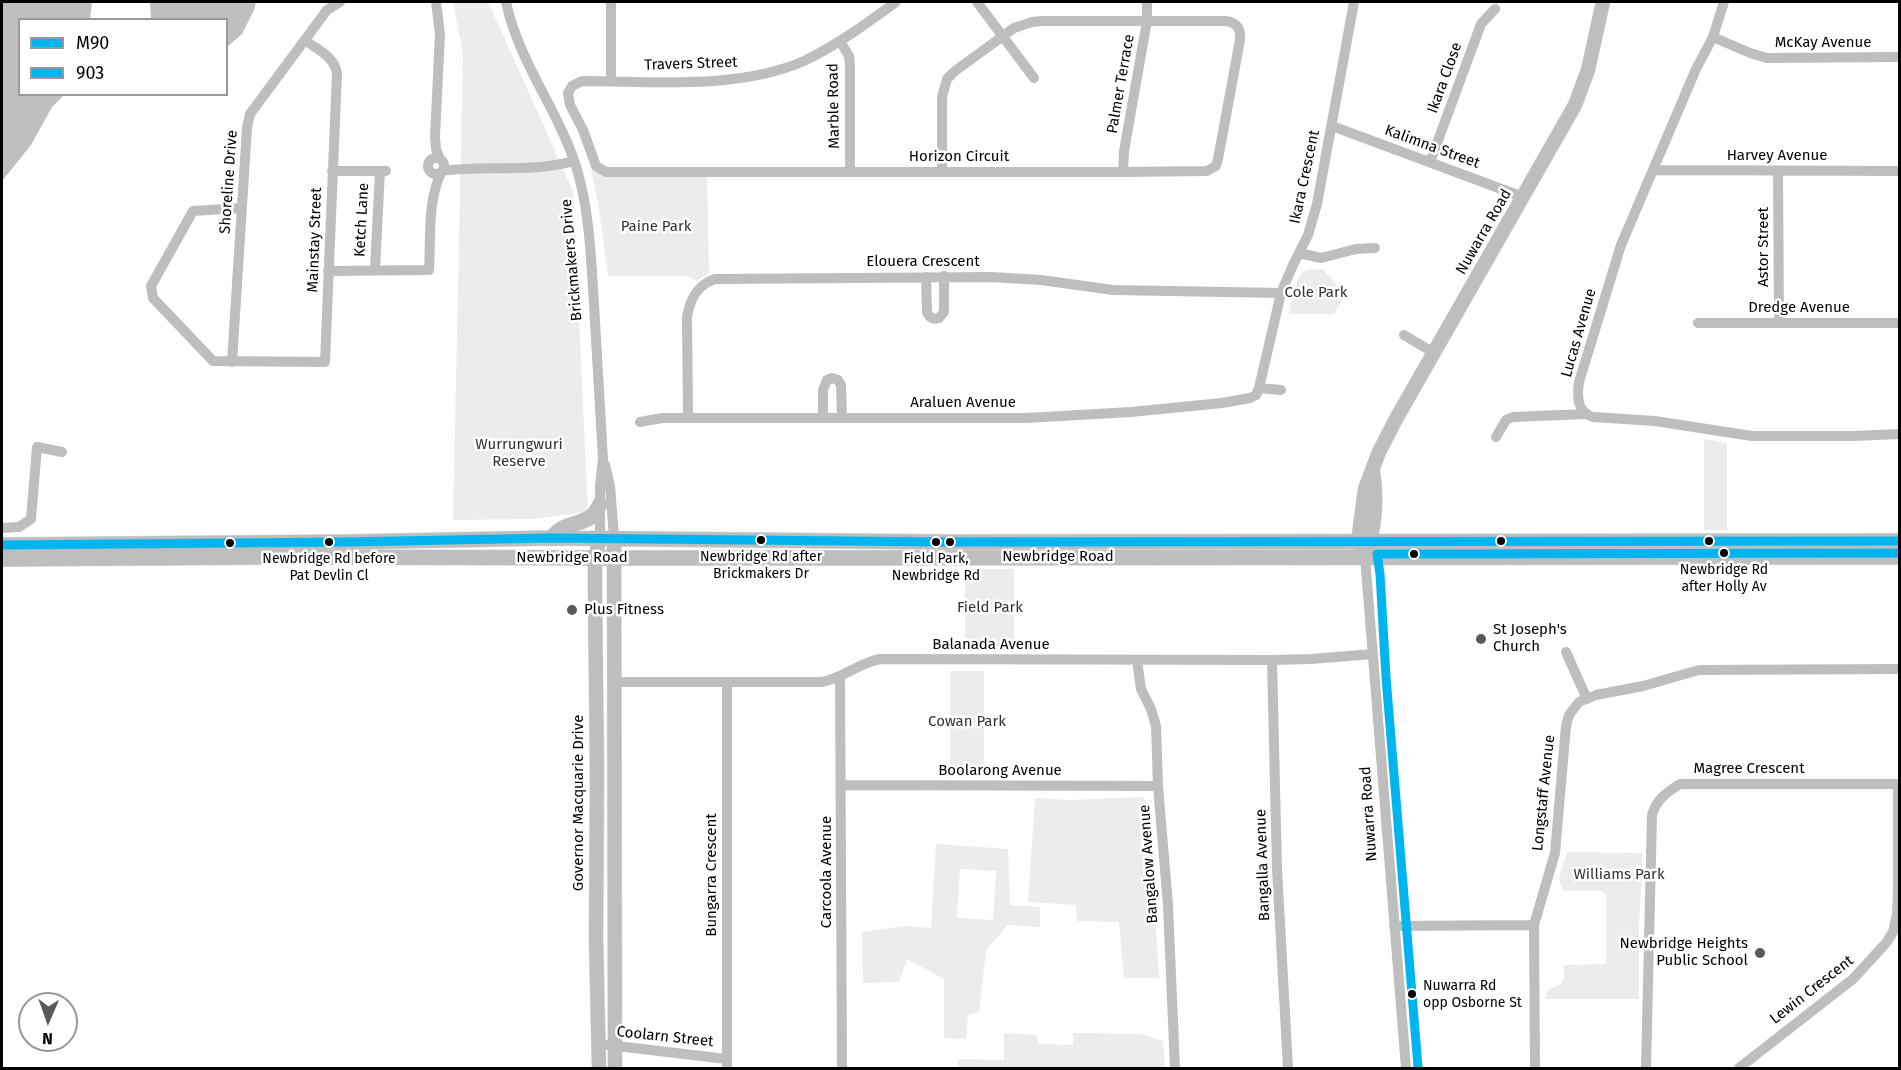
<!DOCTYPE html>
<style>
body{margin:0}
#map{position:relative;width:1901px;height:1070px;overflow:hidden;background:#fff;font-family:"Fira Sans",sans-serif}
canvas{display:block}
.frame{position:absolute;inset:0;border:3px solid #000;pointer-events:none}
.legend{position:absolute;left:18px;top:18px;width:210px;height:78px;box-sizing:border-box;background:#fff;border:2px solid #999;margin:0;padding:8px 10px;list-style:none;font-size:18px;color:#000}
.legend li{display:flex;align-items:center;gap:12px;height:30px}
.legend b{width:30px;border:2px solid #999}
.north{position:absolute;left:18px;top:992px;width:60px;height:60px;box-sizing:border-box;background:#fff;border:2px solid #999;border-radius:50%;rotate:182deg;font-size:16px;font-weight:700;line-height:24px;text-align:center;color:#000}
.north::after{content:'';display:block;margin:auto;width:21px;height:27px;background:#595959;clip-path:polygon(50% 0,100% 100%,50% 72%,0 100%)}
</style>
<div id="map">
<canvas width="1901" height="1070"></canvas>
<div class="frame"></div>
<ul class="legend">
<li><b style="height:8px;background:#00b5ef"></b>M90</li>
<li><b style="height:8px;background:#00b5ef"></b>903</li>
</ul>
<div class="north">N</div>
</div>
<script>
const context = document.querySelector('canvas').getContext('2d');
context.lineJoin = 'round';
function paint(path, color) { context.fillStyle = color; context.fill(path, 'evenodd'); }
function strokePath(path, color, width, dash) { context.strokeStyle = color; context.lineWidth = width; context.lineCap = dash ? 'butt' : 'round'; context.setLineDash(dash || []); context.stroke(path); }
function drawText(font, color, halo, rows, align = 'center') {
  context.font = font + ' "Fira Sans",sans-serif'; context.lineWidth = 5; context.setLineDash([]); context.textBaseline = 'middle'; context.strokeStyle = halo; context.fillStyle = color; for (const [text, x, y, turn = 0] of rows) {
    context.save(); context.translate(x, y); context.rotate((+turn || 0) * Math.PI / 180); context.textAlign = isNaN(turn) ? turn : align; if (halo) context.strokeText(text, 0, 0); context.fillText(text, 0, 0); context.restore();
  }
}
const green = new Path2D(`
 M453,2H488L573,191L588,512L533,519L453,520L463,53Z
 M591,169L607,177L707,176L709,273L697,281L687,276H608L599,209Z
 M1323,269L1345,295L1334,314H1289C1292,302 1294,274 1308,270C1313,269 1319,270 1323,269Z
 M1704,439L1727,443V530H1704Z
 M965,569H1014V647L965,648Z
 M950,671H984V773H950Z
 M1142,797L1146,800L1149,809L1159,978H1124L1119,922L1077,921L1076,905L1028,902L1035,798L1070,800Z
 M936,844L1008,849L1010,905L1040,907V927L1008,925L986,950L979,1012L968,1015L966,1039L944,1038V979L907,959L899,982L863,983L862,932L904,926L931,928ZM960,869L996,871L993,920L957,918Z
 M1567,852L1643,853L1639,926V999H1546C1547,983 1558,990 1563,981C1565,977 1564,970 1564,965L1606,964V895L1601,891H1563L1559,879Z
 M1004,1033L1037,1035L1038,1044L1073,1045V1033L1140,1034L1163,1041L1165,1068H958V1059L1004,1060Z`);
const water = new Path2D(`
 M2,2H92L90,19L20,20V94L64,95L52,107L31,145L2,181Z
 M150,2H256L254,10L242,34L227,47L226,20L151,19Z`);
const minor = new Path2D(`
 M436,2L440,34L435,137L436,149L440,159
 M506,2C519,64 561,113 578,173C590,216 591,260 594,304C597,356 600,408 603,459L600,486V538
 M611,2V81
 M896,2C866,24 837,45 804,61C738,90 653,81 582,81L572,86L568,93L570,105L583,130L596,166L606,172H1123L1207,171L1216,166L1218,159L1240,40C1241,29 1237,22 1225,21H1042L1032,22L1014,28L955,71L947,79L942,97V172
 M977,2L1034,78
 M1724,2L1713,37L1696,69L1621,245L1579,382C1577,397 1577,412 1593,417L1655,421L1752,436H1853L1900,434
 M1713,37L1750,53L1767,58L1900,57
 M840,41L849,56L850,65V172
 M1332,126L1523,197
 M428 166a8 8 0 1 1 16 0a8 8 0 1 1-16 0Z
 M1430,162L1481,24L1495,9
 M1654,170L1900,171
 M332,171H386
 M442,171C486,165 531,173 574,161
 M1778,171L1779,322
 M1123,172L1124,151L1147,21V2
 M242,208L193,211L151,286L153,298L213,361L325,362L337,73C334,57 319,50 306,41
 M1299,253L1321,258L1356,249L1375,248
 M375,270L380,171
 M328,271L429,270C431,238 427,200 442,171
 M926,277L927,312C929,318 934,320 939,318L944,312V276
 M1698,323H1900
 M1404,335L1434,353
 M232,362L247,128L250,114L327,10L340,2
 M1259,388L1281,293L1293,265L1308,235L1317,204L1354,2
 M688,418L687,317C690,299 697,285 715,279L991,277L1041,280L1113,290L1281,293
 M823,418V390L827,380L832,378L838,380L841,385L842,418
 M640,422L662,418H1026L1131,412L1222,403L1250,398L1256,395L1259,388L1281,390
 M1496,437L1506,420L1513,417L1585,414
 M605,465L610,486L614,538
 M2,528L19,527L31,519L37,447L62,452
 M1365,557L1406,1068
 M1566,652L1587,699
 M1137,660L1141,689L1151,709L1156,726L1158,786L1168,905L1175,1068
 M1272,660L1277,869L1288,1068
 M840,676L842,1068
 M614,682H822C843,678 859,663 880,659L1272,660L1311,659L1373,654
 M727,682V1068
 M841,785L1158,786
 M1394,926L1534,925
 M599,1044L727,1059
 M1535,1068L1534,925L1555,853L1566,726L1569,715L1579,702L1596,695L1643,686L1699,670L1900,669
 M1646,1068L1652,815C1656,800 1667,792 1680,784H1900
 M1739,1068L1853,979L1886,943L1893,932L1897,914L1898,892V784`);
const major = new Path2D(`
 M614,538L615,1068
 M1362,549L1358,542L1365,489L1379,452L1396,419L1575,105L1588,70L1603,2
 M1367,552C1375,526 1377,497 1373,471
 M599,1068L596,939L597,775L595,593V558L600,538`);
const highway = new Path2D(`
 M551,538C555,534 559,530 563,528C580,520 591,524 600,504
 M2,545L346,542L551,538L946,542L1900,541
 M2,559L274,557L630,558L1900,557`);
const bus1 = new Path2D(`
 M2,545L346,542L551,538L946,542L1900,541`);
const bus2 = new Path2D(`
 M1418,1067L1386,677L1380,574L1377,554L1900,553`);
const markers = [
 [761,540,5,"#000"],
 [1501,541,5,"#000"],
 [1709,541,5,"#000"],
 [329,542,5,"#000"],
 [936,542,5,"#000"],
 [950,542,5,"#000"],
 [230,543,5,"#000"],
 [1724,553,5,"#000"],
 [1414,554,5,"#000"],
 [572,610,6,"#595959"],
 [1481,639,6,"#595959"],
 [1760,953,6,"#595959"],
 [1412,994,5,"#000"]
];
const busNames = [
 ["Newbridge Rd after",761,557],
 ["Brickmakers Dr",761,574],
 ["Newbridge Rd before",329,559],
 ["Pat Devlin Cl",329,576],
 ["Field Park,",936,559],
 ["Newbridge Rd",936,576],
 ["Newbridge Rd",1724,570],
 ["after Holly Av",1724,587],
 ["Nuwarra Rd",1423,986,"left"],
 ["opp Osborne St",1423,1003,"left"]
];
const streetNames = [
 ["McKay Avenue",1823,43],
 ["Travers Street",691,64,-2],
 ["Ikara Close",1445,78,-70],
 ["Palmer Terrace",1121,84,-80],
 ["Marble Road",834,106,-91],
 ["Kalimna Street",1432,147,20],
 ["Harvey Avenue",1777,156],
 ["Horizon Circuit",959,157],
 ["Ikara Crescent",1305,177,-78],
 ["Shoreline Drive",229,182,-86],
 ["Ketch Lane",362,220,-87],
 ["Nuwarra Road",1484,232,-60],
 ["Mainstay Street",315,240,-88],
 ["Astor Street",1764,247,-90],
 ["Brickmakers Drive",572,260,-95],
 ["Elouera Crescent",923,262],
 ["Dredge Avenue",1799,308],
 ["Lucas Avenue",1579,333,-74],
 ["Araluen Avenue",963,403],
 ["Newbridge Road",1058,557],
 ["Newbridge Road",572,558],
 ["Balanada Avenue",991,645],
 ["Magree Crescent",1749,769],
 ["Boolarong Avenue",1000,771],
 ["Longstaff Avenue",1544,793,-84],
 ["Governor Macquarie Drive",579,803,-90],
 ["Nuwarra Road",1369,814,-94],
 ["Bangalow Avenue",1149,864,-94],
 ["Bangalla Avenue",1263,865,-92],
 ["Carcoola Avenue",827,872,-90],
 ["Bungarra Crescent",712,875,-90],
 ["Lewin Crescent",1812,990,-38],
 ["Coolarn Street",665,1037,6]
];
const parkNames = [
 ["Paine Park",656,227],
 ["Cole Park",1316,293],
 ["Wurrungwuri",519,445],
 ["Reserve",519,462],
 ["Field Park",990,608],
 ["Cowan Park",967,722],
 ["Williams Park",1619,875]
];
const poiNames = [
 ["Plus Fitness",584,610],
 ["St Joseph's",1493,630],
 ["Church",1493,647],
 ["Newbridge Heights",1748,944,"right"],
 ["Public School",1748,961,"right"]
];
paint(green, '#ececec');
paint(water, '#bfbfbf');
strokePath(major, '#dbdbdb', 15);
strokePath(highway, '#dbdbdb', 16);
strokePath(minor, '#bebebe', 10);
strokePath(major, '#bebebe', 14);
strokePath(highway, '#bebebe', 15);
strokePath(bus1, '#00b5ef', 9);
strokePath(bus2, '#00b5ef', 9);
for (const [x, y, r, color] of markers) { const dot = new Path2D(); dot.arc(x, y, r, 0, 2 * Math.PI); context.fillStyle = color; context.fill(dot); strokePath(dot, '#fff', 2); }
drawText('14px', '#000', '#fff', busNames);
drawText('15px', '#000', '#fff', streetNames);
drawText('15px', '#333', '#fff', parkNames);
drawText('15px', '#000', '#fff', poiNames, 'left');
</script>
